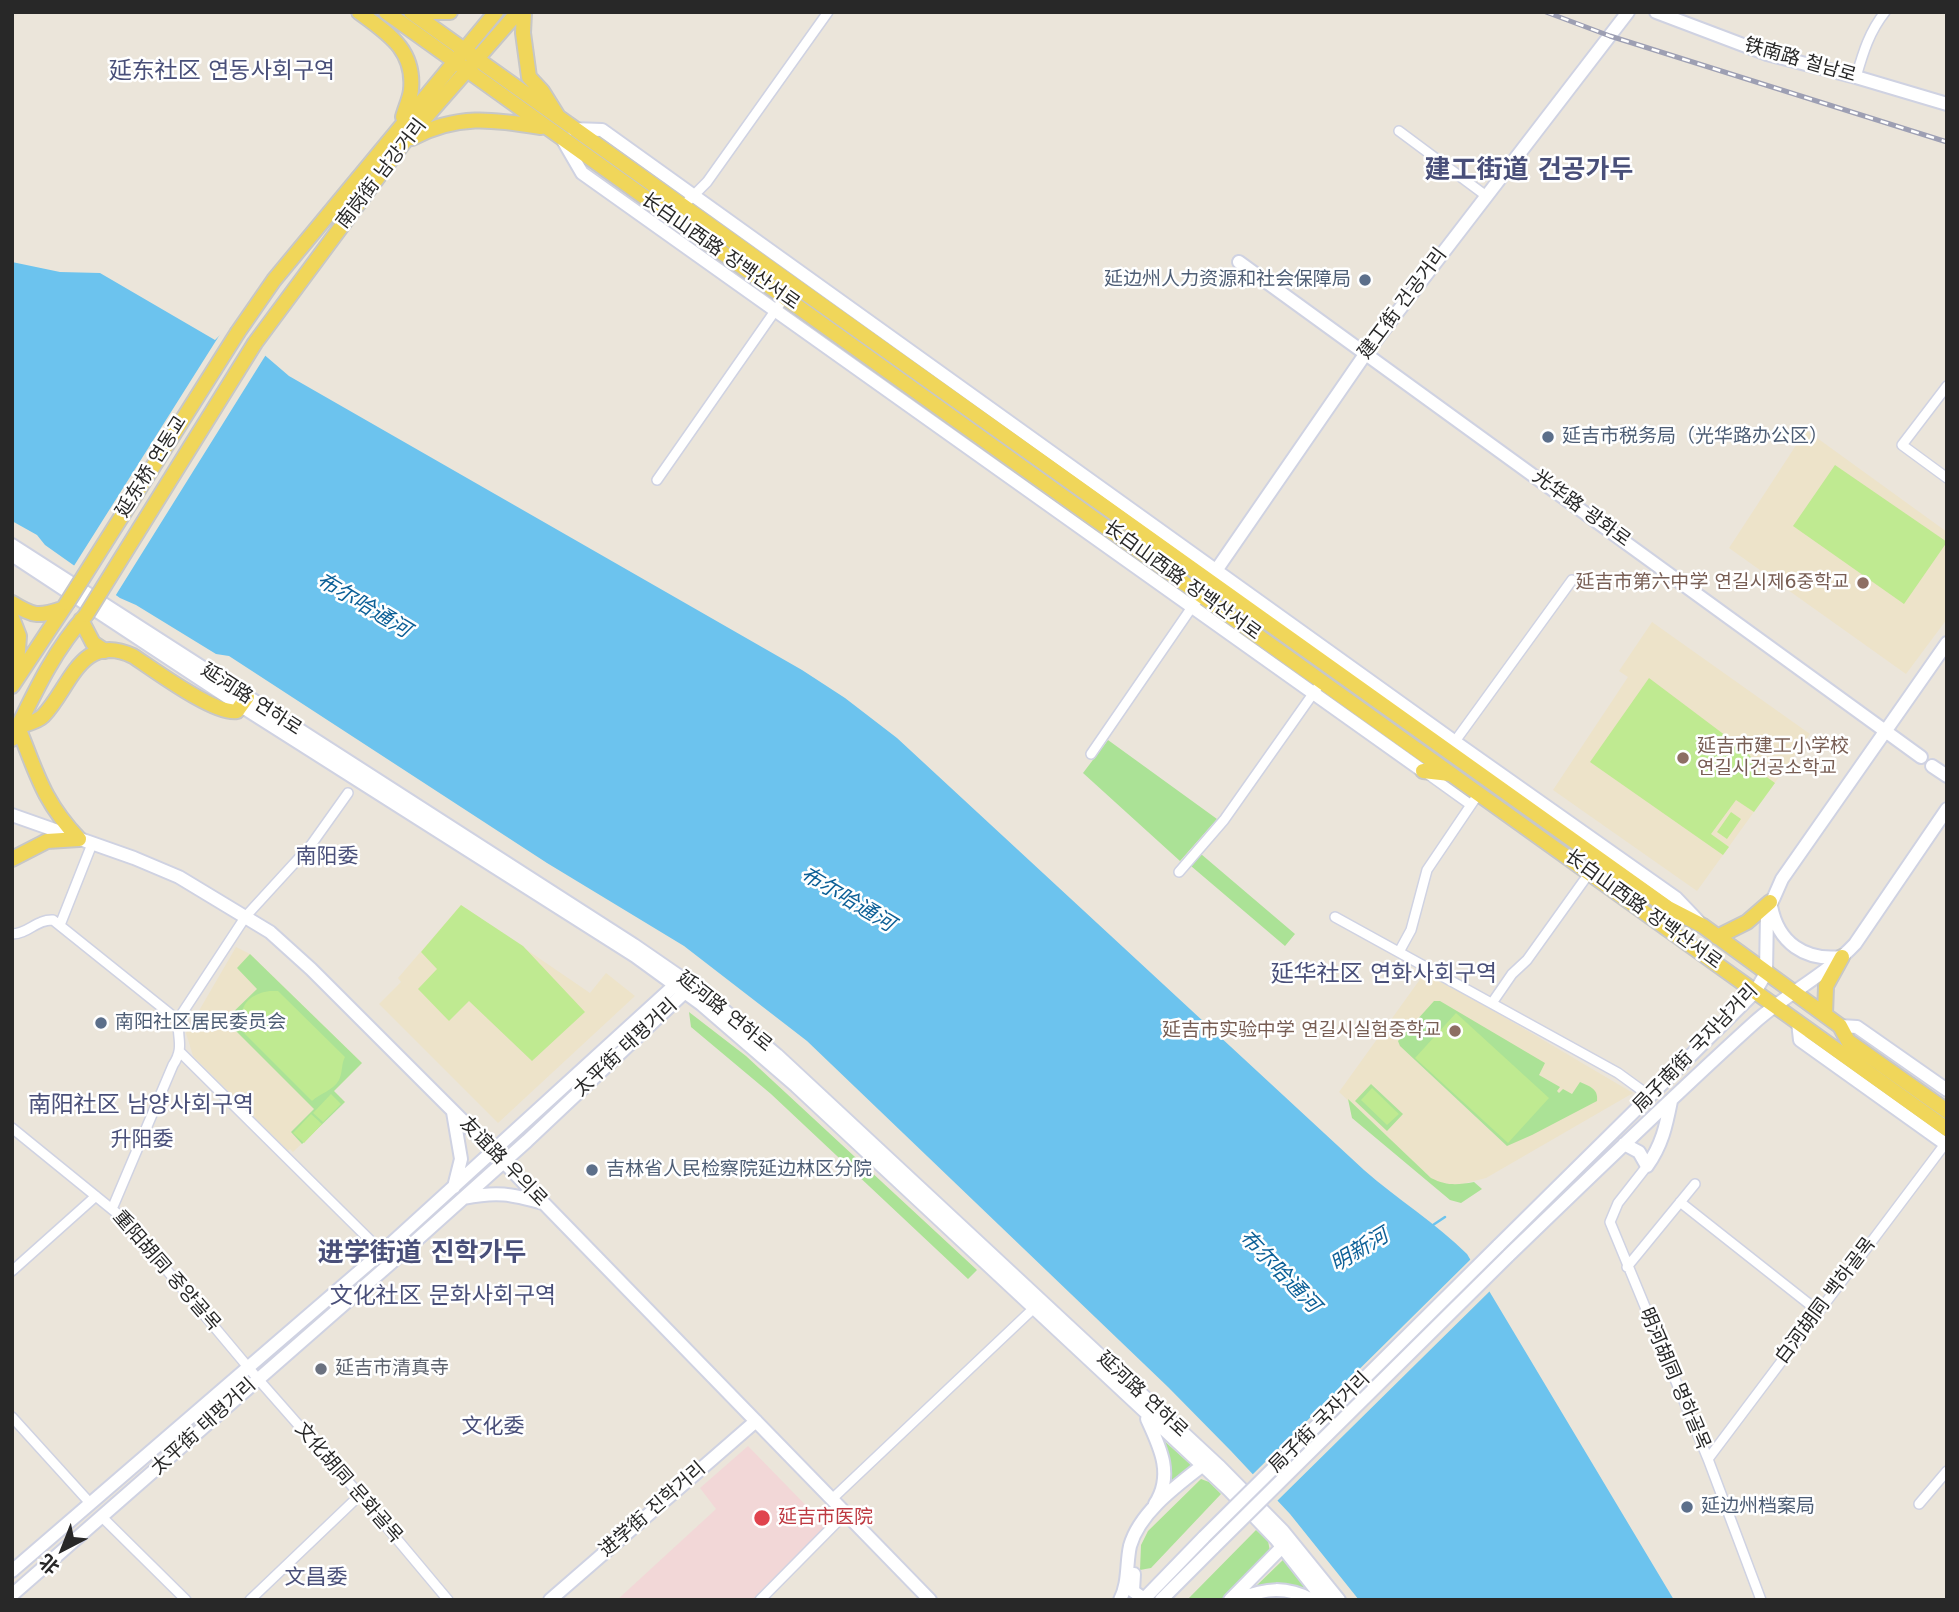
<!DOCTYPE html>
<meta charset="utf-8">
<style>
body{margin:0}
#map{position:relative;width:1959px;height:1612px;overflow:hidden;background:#ebe5da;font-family:"DejaVu Sans","Noto Sans SC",sans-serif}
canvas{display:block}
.frame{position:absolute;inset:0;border:14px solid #282828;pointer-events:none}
.north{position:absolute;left:28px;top:1514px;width:70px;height:70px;-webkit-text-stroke:5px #fff;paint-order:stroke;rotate:222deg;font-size:19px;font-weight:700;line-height:28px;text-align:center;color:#282828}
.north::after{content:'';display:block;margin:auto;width:24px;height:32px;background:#282828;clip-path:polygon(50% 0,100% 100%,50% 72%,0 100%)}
</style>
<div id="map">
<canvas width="1959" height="1612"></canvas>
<div class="frame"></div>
<div class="north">北</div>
</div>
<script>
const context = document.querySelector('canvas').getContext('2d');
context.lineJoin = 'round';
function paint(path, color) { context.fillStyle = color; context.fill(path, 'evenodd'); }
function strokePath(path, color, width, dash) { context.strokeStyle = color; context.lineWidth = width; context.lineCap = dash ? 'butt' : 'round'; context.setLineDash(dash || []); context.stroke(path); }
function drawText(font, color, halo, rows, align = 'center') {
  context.font = font + ' "DejaVu Sans","Noto Sans SC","Noto Sans KR",sans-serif'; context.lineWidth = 5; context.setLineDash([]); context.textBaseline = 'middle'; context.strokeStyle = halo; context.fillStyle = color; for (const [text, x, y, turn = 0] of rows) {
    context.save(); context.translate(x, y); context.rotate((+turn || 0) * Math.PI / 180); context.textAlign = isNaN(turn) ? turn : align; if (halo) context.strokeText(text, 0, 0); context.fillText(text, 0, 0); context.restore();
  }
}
const education = new Path2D(`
 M1806,430L1947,532V619L1906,674L1729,548Z
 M1652,622L1810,734L1697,891L1553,790L1628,677L1619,671Z
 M461,905L590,993L606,973L635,996L498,1123L379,1004L401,982L398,978Z
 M236,947L250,954L362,1063L334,1091L345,1102L293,1152L290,1149L288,1151L193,1056L186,1033Z
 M1426,971L1633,1093L1486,1178L1454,1186L1442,1184L1431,1178L1339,1092Z`);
const medical = new Path2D(`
 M748,1446L828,1528L756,1600H617L716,1509L700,1488Z`);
const green = new Path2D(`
 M1108,740L1217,819L1180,861L1083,773Z
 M1201,854L1295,934L1285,946L1191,866Z
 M250,954L362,1063L334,1091L345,1102L302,1144L291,1132L314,1109L225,1020L257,989L237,968Z
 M1434,1001H1440L1545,1063L1539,1075L1560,1087L1557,1091L1559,1093L1563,1089L1572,1094L1580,1082C1589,1086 1599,1089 1597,1101L1532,1135L1507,1146L1400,1046L1398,1041Z
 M689,1012L746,1056L977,1270L968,1279L771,1094L691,1027Z
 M1371,1084L1403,1114L1387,1131L1355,1101Z
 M1348,1099L1431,1178C1447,1186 1457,1185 1474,1182L1482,1189L1461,1203L1450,1200L1352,1118Z
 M1161,1438L1191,1465L1163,1494Z
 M1201,1479L1209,1482L1221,1494L1151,1568L1140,1570L1141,1545L1148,1531Z
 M1256,1530L1268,1541L1270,1551L1224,1600H1187Z
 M1284,1559L1311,1594L1291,1585L1255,1587Z`);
const pitch = new Path2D(`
 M1835,465L1947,542L1904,604L1793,526Z
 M1649,678L1746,751L1759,767L1757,770L1775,783L1754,812L1736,800L1711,834L1729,847L1723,855L1590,762Z
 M1731,812L1741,819L1727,839L1717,832Z
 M461,905L523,946L585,1012L532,1061L469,1001L449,1021L418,989L437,969L421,952Z
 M270,991H278L345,1057C341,1064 343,1072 339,1080C333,1091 320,1093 312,1101L232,1021L238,1015L241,1018C242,1001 254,993 270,991Z
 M1456,1013L1549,1098L1508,1143L1415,1058Z
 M1372,1088L1399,1114L1387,1125L1361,1100Z
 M331,1094L341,1104L323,1122L313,1113Z
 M311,1114L322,1124L304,1143L293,1133Z`);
const water = new Path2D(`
 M12,262L60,272L100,273L215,340L224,331L261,352L289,376L802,670L845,698L897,738L1364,1170C1397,1199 1436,1223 1467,1254L1674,1600H1359L1290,1514L1231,1451L1168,1387L807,1041L684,946L547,863L229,656L216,654L136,605L120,598L45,545L37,535L12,521Z`);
const pier = new Path2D(`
 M224,328L267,353L114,598L72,569Z
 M1473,1257L1492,1289L1275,1503L1250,1477Z`);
const stream = new Path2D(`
 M1430,1227L1445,1217`);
const street = new Path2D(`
 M1856,77C1863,53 1869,32 1885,12
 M1399,131L1485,195
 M682,207L707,182L828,12
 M1947,386L1902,445L1947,478
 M657,480L784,298
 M1453,744L1572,580
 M1091,754L1192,607
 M1425,772L1471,805
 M1179,872L1224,820L1322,681
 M1335,917L1618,1073L1651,1097
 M60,925L92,844
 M12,934C28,934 37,919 53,920L179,1021
 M1399,952L1411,930L1427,870L1479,793
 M1492,1003L1512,974L1527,960L1590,872
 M181,1053L382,1252
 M12,1128L124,1219L258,1379L360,1495L448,1600
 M1647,1166L1618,1203L1610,1222L1708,1459L1761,1600
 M1680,1202L1818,1311
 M112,1209L173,1065C187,1044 173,1034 181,1015L246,916L311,845L348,793
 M1627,1267L1695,1184
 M12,1271L96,1196
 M12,1417L90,1503
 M1708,1459L1945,1144
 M832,1499L1034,1308
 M1919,1504L1947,1471
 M102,1517L186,1600
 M250,1600L360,1495
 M760,1600L846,1513`);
const secondary = new Path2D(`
 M1656,12L1767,54L1856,77L1947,104
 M573,129L602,130L1455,742L1676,898L1698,921
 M564,142L582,173L1423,771
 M1239,262L1921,757
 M12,545L634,945L705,994L777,1055L1220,1467L1283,1531L1339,1600
 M12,555L241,706L635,956L701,1004L796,1086L1229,1490L1276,1539L1324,1600
 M1195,601L1366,353L1628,12
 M1932,766L1947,776
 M12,815L134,858L179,877L270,932L311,969L493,1151L930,1600
 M1771,906C1778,943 1805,961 1841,957
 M1798,1022L1800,1040L1947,1145
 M1840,1026L1857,1027L1947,1090
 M453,1112L461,1159L454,1187
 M1624,1144L1639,1152L1647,1166C1662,1145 1666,1126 1671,1101
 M464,1198C497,1191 511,1194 543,1203
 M1498,1246L1755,992L1766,973L1767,913L1782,879L1947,643
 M1508,1256C1590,1177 1671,1098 1755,1022C1786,994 1826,975 1855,944L1947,809
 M1147,1419C1160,1447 1174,1475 1155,1504
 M12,1571L382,1252L675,985L680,983
 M1134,1574L1133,1591L1144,1599
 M12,1595L391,1263L527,1141L685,992L686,985
 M1239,1599C1266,1588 1286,1586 1312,1600
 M550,1600L756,1421
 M1120,1600C1129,1583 1126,1564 1130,1546C1140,1511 1179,1484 1207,1462
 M1143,1600L1204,1537
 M1161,1600L1214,1547
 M1230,1600L1287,1542`);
const primary = new Path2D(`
 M359,12C387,33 415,49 411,90C410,99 405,109 403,117
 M386,12L1947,1129
 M411,12L1668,908L1703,926L1840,1026L1848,1041L1947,1111
 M430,12H450
 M524,12L523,33L529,77L542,91L557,115
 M412,138C457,114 492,119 541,127
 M238,332L274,280L496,12
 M255,343L404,142L518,12
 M12,603C33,616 38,617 62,609
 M12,618L19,636L16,678
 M81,620L93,643L105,651
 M12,686L67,603
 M18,727C25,724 37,722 43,716C70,689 80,631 133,656C153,669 216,716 237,711L247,697
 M18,727C37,774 43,801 79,839
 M12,739C33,696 53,651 86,615
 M1423,771L1450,774
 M12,859L47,841L79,839
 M1717,937L1747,922L1770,902
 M1825,1015L1826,986L1842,957`);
const rail = new Path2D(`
 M1546,12L1610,36L1947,142`);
const secondaryBridge = new Path2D(`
 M1204,1537L1498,1246
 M1214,1547L1508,1256`);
const primaryBridge = new Path2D(`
 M67,603L238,332
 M86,615L255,343`);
const markers = [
 [1365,280,7,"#5c6f8a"],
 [1548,437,7,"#5c6f8a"],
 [1863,583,7,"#8d6e63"],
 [1683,758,7,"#8d6e63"],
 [101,1023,7,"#5c6f8a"],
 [1455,1031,7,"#8d6e63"],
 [592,1170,7,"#5c6f8a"],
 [321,1369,7,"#6b7280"],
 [1687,1507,7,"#5c6f8a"],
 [762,1518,9,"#e0444e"]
];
const streetNames = [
 ["铁南路 철남로",1800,61,16],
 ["南岗街 남강거리",382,174,-52],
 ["长白山西路 장백산서로",720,252,35],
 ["建工街 건공거리",1403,304,-53],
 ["延东桥 연동교",152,467,-58],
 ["光华路 광화로",1581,509,36],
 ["长白山西路 장백산서로",1182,581,36],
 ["延河路 연하로",251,700,33],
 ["长白山西路 장백산서로",1643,910,36],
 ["延河路 연하로",724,1012,39],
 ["太平街 태평거리",626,1048,-43],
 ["局子南街 국자남거리",1696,1049,-46],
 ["友谊路 우의로",503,1162,46],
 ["重阳胡同 중양골목",166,1271,49],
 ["白河胡同 백하골목",1826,1301,-53],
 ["明河胡同 명하골목",1674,1379,67],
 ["延河路 연하로",1142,1395,43],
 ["局子街 국자거리",1320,1423,-45],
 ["太平街 태평거리",204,1427,-42],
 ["文化胡同 문화골목",348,1483,49],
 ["进学街 진학거리",653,1510,-41]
];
const serviceNames = [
 ["延边州人力资源和社会保障局",1351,280,"right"],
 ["延吉市税务局（光华路办公区）",1562,437],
 ["南阳社区居民委员会",115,1023],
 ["吉林省人民检察院延边林区分院",606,1170],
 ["延边州档案局",1701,1507]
];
const educationNames = [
 ["延吉市第六中学 연길시제6중학교",1849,583],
 ["延吉市建工小学校",1697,747,"left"],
 ["연길시건공소학교",1697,769,"left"],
 ["延吉市实验中学 연길시실험중학교",1441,1031]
];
const worshipNames = [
 ["延吉市清真寺",335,1369]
];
const healthNames = [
 ["延吉市医院",778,1518]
];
const waterNames = [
 ["布尔哈通河",363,606,31],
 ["布尔哈通河",847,900,31],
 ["明新河",1360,1251,-31],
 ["布尔哈通河",1279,1272,46]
];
const neighbourhoodNames = [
 ["南阳委",327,858],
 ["升阳委",142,1141],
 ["文化委",493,1428],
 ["文昌委",316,1579]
];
const quarterNames = [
 ["延东社区 연동사회구역",222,72],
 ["延华社区 연화사회구역",1384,975],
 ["南阳社区 남양사회구역",141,1106],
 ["文化社区 문화사회구역",443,1297]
];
const districtNames = [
 ["建工街道 건공가두",1529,171],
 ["进学街道 진학가두",422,1254]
];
paint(education, '#ede3c9');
paint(medical, '#f2d7d7');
paint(green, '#abe296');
paint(pitch, '#bfea91');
paint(water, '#6cc3ee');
paint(pier, '#ebe5da');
strokePath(stream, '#6cc3ee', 2.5);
strokePath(street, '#cfd2e2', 12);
strokePath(secondary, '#cfd2e2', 16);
strokePath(primary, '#c7c7c7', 18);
strokePath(street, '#fff', 9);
strokePath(secondary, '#fff', 12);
strokePath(primary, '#f0d65a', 14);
strokePath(rail, '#9d9fb3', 5);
strokePath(rail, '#fff', 2.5, [8]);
strokePath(secondaryBridge, '#cfd2e2', 16, []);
strokePath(primaryBridge, '#c7c7c7', 18, []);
strokePath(secondaryBridge, '#fff', 12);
strokePath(primaryBridge, '#f0d65a', 14);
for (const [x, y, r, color] of markers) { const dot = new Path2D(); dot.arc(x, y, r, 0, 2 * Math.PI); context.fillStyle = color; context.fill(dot); strokePath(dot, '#fff', 2.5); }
drawText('19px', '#282828', '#fff', streetNames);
drawText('19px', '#4e5e75', '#fff', serviceNames, 'left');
drawText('19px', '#785e54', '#fff', educationNames, 'right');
drawText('19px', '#5b616d', '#fff', worshipNames, 'left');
drawText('19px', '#be3a42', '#fff', healthNames, 'left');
drawText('italic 21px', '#0d6097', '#fff', waterNames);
drawText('21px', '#494f79', '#fff', neighbourhoodNames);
drawText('23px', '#494f79', '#fff', quarterNames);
drawText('bold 26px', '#494f79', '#fff', districtNames);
</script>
